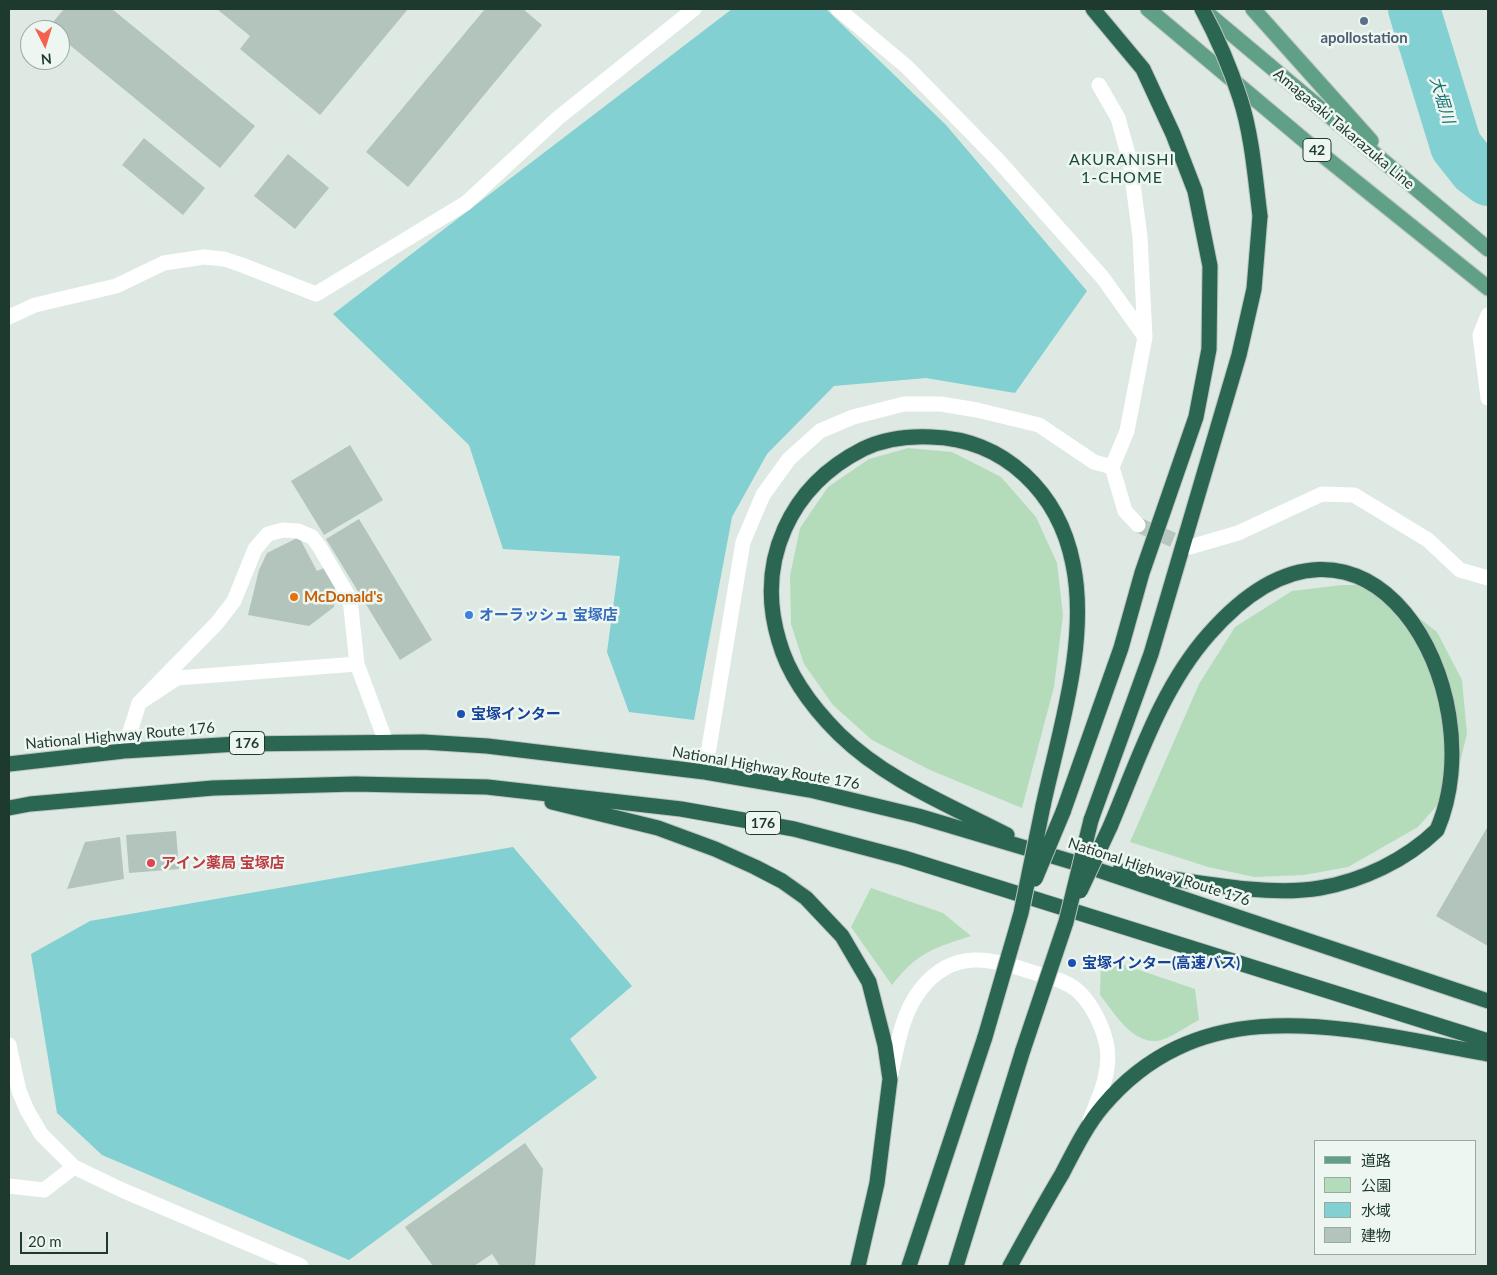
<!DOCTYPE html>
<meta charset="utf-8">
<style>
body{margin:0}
#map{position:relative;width:1497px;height:1275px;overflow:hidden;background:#dde9e2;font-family:Lato,"Noto Sans JP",sans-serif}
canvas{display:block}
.frame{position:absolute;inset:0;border:10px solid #1e392e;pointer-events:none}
.legend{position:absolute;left:1314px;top:1140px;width:162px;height:115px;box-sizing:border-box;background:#edf6f0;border:1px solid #9aaaa2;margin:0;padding:6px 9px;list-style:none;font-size:15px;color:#1e392e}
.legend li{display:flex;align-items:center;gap:10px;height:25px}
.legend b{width:25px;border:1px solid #9aaaa2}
.north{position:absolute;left:20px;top:20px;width:50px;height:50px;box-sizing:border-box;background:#edf6f0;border:1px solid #9aaaa2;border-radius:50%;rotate:175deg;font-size:14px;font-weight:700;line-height:20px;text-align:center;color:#1e392e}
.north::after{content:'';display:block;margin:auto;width:18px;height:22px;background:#f5604f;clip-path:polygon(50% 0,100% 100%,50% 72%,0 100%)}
.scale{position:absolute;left:20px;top:1232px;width:88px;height:22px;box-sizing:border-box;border:2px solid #1e392e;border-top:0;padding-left:6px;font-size:15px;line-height:18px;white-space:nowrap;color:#1e392e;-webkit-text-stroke:4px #edf6f0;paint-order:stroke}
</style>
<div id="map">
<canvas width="1497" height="1275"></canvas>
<div class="frame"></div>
<ul class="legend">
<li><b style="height:6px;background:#60a087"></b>道路</li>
<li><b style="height:14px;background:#b5dcba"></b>公園</li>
<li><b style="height:14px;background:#82d0d1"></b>水域</li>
<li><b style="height:14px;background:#b2c4bb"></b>建物</li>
</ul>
<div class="north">N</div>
<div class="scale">20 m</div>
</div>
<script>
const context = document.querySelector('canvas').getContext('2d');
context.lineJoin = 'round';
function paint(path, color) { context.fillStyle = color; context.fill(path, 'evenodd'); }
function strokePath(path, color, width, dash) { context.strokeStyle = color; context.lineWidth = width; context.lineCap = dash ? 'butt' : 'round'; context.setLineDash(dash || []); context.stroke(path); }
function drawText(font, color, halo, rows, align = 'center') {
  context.font = font + ' Lato,"Noto Sans JP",sans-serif'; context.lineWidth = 5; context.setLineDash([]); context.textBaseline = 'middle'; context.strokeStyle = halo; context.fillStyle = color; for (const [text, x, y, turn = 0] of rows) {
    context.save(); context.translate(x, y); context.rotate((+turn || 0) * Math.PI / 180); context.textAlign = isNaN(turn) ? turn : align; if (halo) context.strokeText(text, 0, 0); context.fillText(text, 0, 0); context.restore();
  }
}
const green = new Path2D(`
 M908,448L952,452L1001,477L1036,517L1057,563L1063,615L1054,687L1022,808L930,770L872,740L833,705L804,664L791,624L790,576L800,528L828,487L869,459Z
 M1342,585H1356L1400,603L1437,632L1462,680L1467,734L1454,786L1418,827L1348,867L1304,875L1254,877L1208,867L1130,842L1199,684L1235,627L1292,591Z
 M871,888L943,913L971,936C933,948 917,953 892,985L851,927Z
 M1101,957L1195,989L1199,1020C1187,1026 1170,1039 1157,1041C1131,1043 1114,1012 1100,995Z`);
const water = new Path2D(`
 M732,9H826L946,125L1087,291L1015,393L926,378L834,386L767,454L732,517L694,720L629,712L607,652L620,556L503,549L469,445L333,314Z
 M513,847L632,986L570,1039L597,1078L349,1260L102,1155L57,1113L31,954L90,921Z`);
const river = new Path2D(`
 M1414,9L1456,146L1475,170L1488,180`);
const building = new Path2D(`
 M64,9H112L255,126L220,168L60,37V30L48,28Z
 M217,9H408L320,115L240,49L250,36Z
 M485,9H523L542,25L408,187L366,152Z
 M144,138L205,188L183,215L122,165Z
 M288,154L329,188L295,229L254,196Z
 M350,445L383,500L324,535L291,481Z
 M359,519L432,640L400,660L326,539Z
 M299,537L317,571L324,568L335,587L334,607L309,626L248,615L259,570L267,553Z
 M1488,826V946L1436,916Z
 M176,831L179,869L129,873L126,835Z
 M120,837L124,879L67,889L85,842Z
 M525,1143L543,1169L535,1266H500L492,1254L474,1266H433L405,1227Z`);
const minorTunnel = new Path2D(`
 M1138,525L1190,547`);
const minor = new Path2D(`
 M838,9L907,67L998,160L1103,278L1145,337
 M1099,85L1118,118L1130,161L1140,237L1145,337L1127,431L1112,467L1125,511L1138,525
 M1488,315L1480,335L1488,398
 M9,317L35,305L116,286L164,263L204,257L224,259L242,265L316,294L466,203L558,118L694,9
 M1190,547L1238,533L1322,494L1354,495L1428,540L1460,570L1488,578
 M139,703L217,623L234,601L255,549L268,534L283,530L298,531L312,537L319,546L350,599L357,664
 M124,751L139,703L177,678L357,664L386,742
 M705,772L743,542L763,495L789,459L820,431L853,417L904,404H941L977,410L1039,425L1094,462L1112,467
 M9,1045L19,1091L27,1110L41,1134L74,1167L122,1190L301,1266
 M890,1078C897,1048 901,1014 921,989C954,947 993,959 1035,973C1051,978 1068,981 1080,993C1093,1006 1104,1029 1107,1047C1111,1073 1099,1097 1090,1120
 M9,1186L44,1190L74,1167`);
const major = new Path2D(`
 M1148,9L1305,141L1488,288
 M1202,9L1488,249
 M1253,9L1371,141`);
const highway = new Path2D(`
 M9,764L124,751L237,744L423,742L487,746L705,772L810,790L918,816L1086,866L1488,1001
 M552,802L658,828L715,849L755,867L782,881L806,898L842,936L869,982L885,1045L890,1079L877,1183L858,1266
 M9,808L30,804L213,788L355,784L487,787L681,809L794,829L904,858L1488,1041
 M1063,812L1121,648L1142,573L1196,417L1209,349L1210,266L1195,191L1173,134L1143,69L1093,9
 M1091,820L1151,654L1239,355L1254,289L1260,216
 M1110,827C1138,761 1161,688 1209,634C1366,455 1497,690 1437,830C1406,860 1362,881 1320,888C1260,898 1180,878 1119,871
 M1007,835C949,805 886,780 839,734C813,708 789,677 779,641C755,561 790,486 863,449C884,439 908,436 931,437C1005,439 1059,493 1073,564C1089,641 1059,732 1043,806
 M909,1266L985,1037
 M956,1266L1023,1050
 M1010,1266C1027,1235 1044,1204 1062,1174C1074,1151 1086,1126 1103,1106C1206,984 1354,1031 1488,1054`);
const highwayBridge = new Path2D(`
 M1202,9C1217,37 1230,67 1240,98C1252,135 1255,176 1260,216
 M1035,879L1063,812
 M1080,891L1110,827
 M985,1037L1021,913L1043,806
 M1023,1050L1066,922L1091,820`);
const markers = [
 [1364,21,5,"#5c6f8a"],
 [294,597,5,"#e8710a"],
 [469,615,5,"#3f7fe0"],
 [461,714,5,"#1a4fb4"],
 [151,863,5,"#e0444e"],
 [1072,963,5,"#1a4fb4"]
];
const shields = [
 [1317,150,28],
 [247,743,35],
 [763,823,35]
];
const shieldNames = [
 ["42",1317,150],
 ["176",247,743],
 ["176",763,823]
];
const serviceNames = [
 ["apollostation",1364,38]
];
const streetNames = [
 ["Amagasaki Takarazuka Line",1344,129,40],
 ["National Highway Route 176",120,736,-5],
 ["National Highway Route 176",766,768,10],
 ["National Highway Route 176",1159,872,18]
];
const foodNames = [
 ["McDonald's",304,597]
];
const shopNames = [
 ["オーラッシュ 宝塚店",479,615]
];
const transitNames = [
 ["宝塚インター",471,714],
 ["宝塚インター(高速バス)",1082,963]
];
const healthNames = [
 ["アイン薬局 宝塚店",161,863]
];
const waterNames = [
 ["大堀川",1442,100,73]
];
const neighbourhoodNames = [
 ["AKURANISHI",1122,160],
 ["1-CHOME",1122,178]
];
paint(green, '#b5dcba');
paint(water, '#82d0d1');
strokePath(river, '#82d0d1', 52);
paint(building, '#b2c4bb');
strokePath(minorTunnel, '#b7c6be', 15, [15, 8]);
strokePath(major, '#bcc4c0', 17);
strokePath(highway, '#bcc4c0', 17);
strokePath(minor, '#fff', 15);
strokePath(major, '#60a087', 15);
strokePath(highway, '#2a6651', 15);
strokePath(highwayBridge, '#bcc4c0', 17, []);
strokePath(highwayBridge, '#2a6651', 15);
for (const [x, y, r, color] of markers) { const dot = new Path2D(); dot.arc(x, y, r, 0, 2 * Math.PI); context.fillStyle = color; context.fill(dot); strokePath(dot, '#edf6f0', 2); }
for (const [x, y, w] of shields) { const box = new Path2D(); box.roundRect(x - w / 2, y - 11.5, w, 23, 4); context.fillStyle = '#edf6f0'; context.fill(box); strokePath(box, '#1e392e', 1); }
drawText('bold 14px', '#1e392e', null, shieldNames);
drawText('bold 15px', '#4e5e75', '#edf6f0', serviceNames);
drawText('15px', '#1e392e', '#edf6f0', streetNames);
drawText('bold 15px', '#c56008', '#edf6f0', foodNames, 'left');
drawText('bold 15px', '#366cbe', '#edf6f0', shopNames, 'left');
drawText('bold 15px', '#164399', '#edf6f0', transitNames, 'left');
drawText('bold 15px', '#be3a42', '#edf6f0', healthNames, 'left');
drawText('italic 16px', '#187375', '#edf6f0', waterNames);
context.letterSpacing = '1px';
drawText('16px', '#1a4b38', '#edf6f0', neighbourhoodNames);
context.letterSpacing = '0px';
</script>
